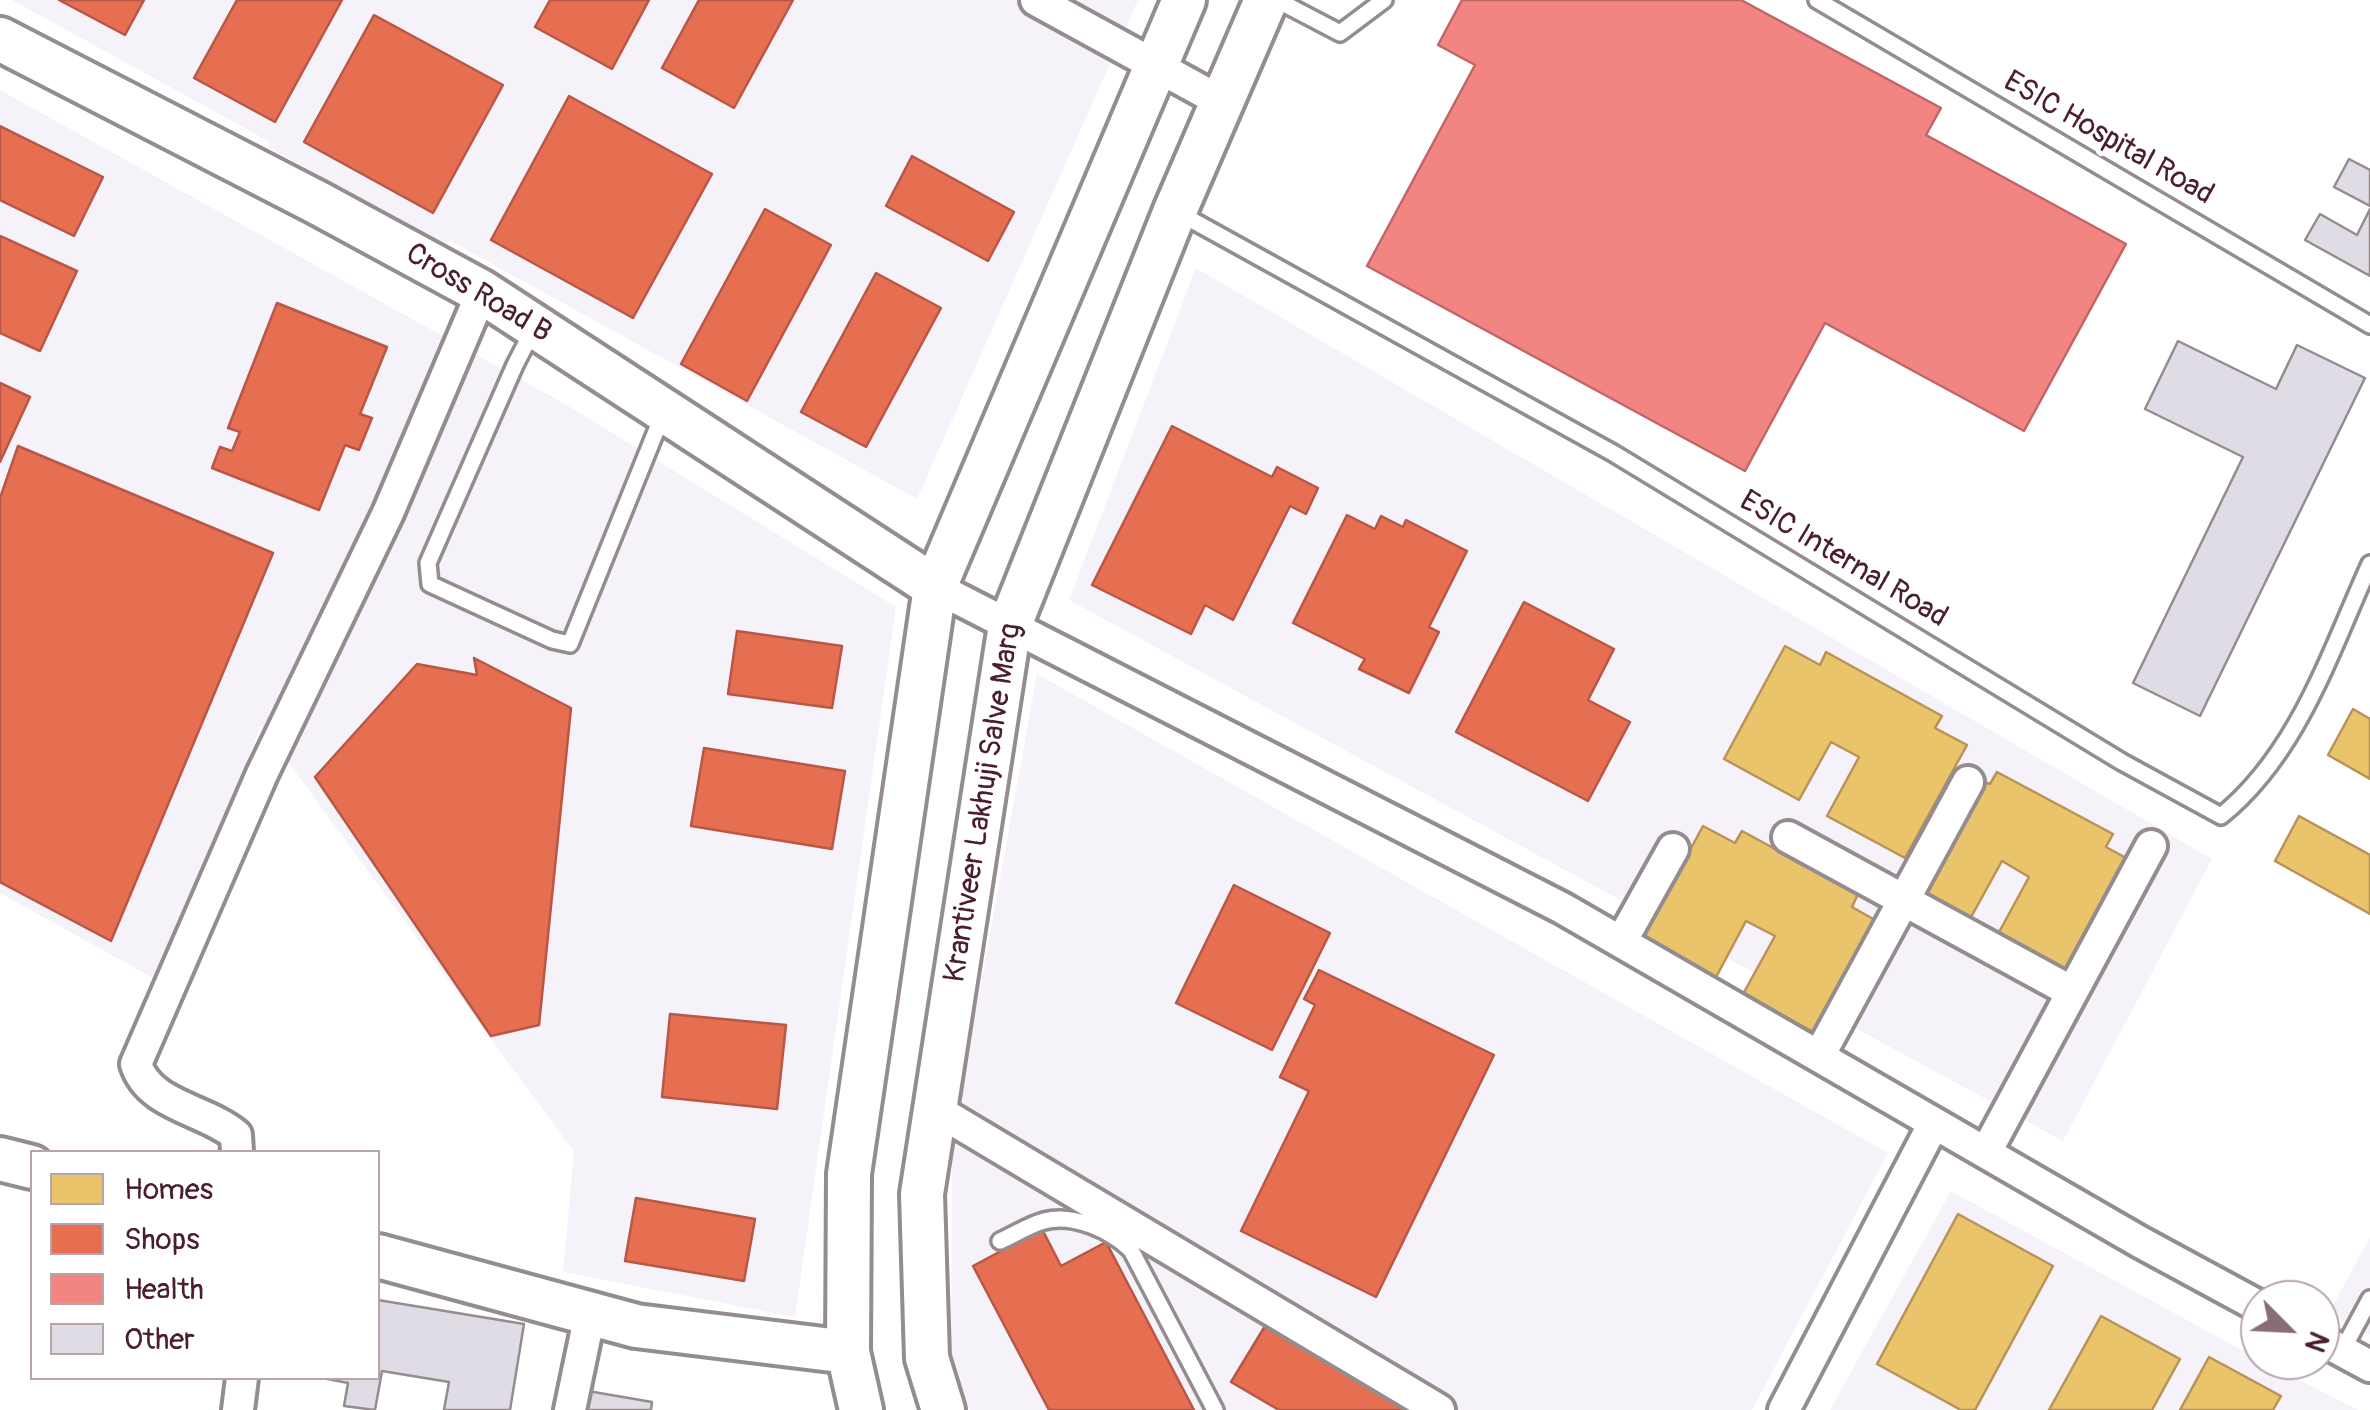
<!DOCTYPE html>
<style>
body{margin:0}
#map{position:relative;width:2370px;height:1410px;overflow:hidden;background:#fff;font-family:Pangolin,sans-serif}
canvas{display:block}
.legend{position:absolute;left:30px;top:1150px;width:350px;height:230px;box-sizing:border-box;background:#fff;border:2px solid #b7a5aa;margin:0;padding:12px 18px;list-style:none;font-size:30px;color:#4a1f2b}
.legend li{display:flex;align-items:center;gap:20px;height:50px}
.legend b{width:50px;border:2px solid #b7a5aa}
.north{position:absolute;left:2240px;top:1280px;width:100px;height:100px;box-sizing:border-box;background:#fff;border:2px solid #b7a5aa;border-radius:50%;rotate:114deg;font-size:28px;font-weight:700;line-height:40px;text-align:center;color:#4a1f2b}
.north::after{content:'';display:block;margin:auto;width:35px;height:45px;background:#896d75;clip-path:polygon(50% 0,100% 100%,50% 72%,0 100%)}
</style>
<div id="map">
<canvas width="2370" height="1410"></canvas>
<ul class="legend">
<li><b style="height:28px;background:#e9c46a"></b>Homes</li>
<li><b style="height:28px;background:#e76f51"></b>Shops</li>
<li><b style="height:28px;background:#f28482"></b>Health</li>
<li><b style="height:28px;background:#e0dce5"></b>Other</li>
</ul>
<div class="north">N</div>
</div>
<script>
const context = document.querySelector('canvas').getContext('2d');
context.lineJoin = 'round';
function paint(path, color) { context.fillStyle = color; context.fill(path, 'evenodd'); }
function strokePath(path, color, width, dash) { context.strokeStyle = color; context.lineWidth = width; context.lineCap = dash ? 'butt' : 'round'; context.setLineDash(dash || []); context.stroke(path); }
function drawText(font, color, halo, rows, align = 'center') {
  context.font = font + ' Pangolin,sans-serif'; context.lineWidth = 10; context.setLineDash([]); context.textBaseline = 'middle'; context.strokeStyle = halo; context.fillStyle = color; for (const [text, x, y, turn = 0] of rows) {
    context.save(); context.translate(x, y); context.rotate((+turn || 0) * Math.PI / 180); context.textAlign = isNaN(turn) ? turn : align; if (halo) context.strokeText(text, 0, 0); context.fillText(text, 0, 0); context.restore();
  }
}
const built = new Path2D(`
 M12,0H1138L917,499L449,240L446,245L268,147L270,142Z
 M0,90L565,404L896,607L795,1317L563,1272L574,1152L261,725L162,983L0,893Z
 M1196,268L2212,859L2063,1141L1069,600Z
 M1037,674L1888,1153L1752,1410H970L951,1355L952,1143Z
 M1951,1191L2260,1360L2358,1410H1830Z
 M2370,1237V1335L2329,1313Z`);
const homes = new Path2D(`
 M1785,646L1820,665L1826,652L1942,716L1935,728L1967,745L1905,858L1827,816L1859,757L1831,742L1799,800L1724,759Z
 M2353,709L2370,719V779L2328,755Z
 M1997,772L2113,834L2106,847L2137,864L2076,977L1998,934L2029,877L2002,861L1970,919L1912,888L1974,778L1990,784Z
 M2299,816L2370,855V914L2275,861Z
 M1703,826L1735,843L1742,831L1858,894L1852,907L1882,924L1821,1036L1743,994L1775,936L1746,921L1715,979L1642,939Z
 M1958,1214L2053,1266L1975,1410H1961L1877,1364Z
 M2101,1316L2180,1359L2152,1410H2049Z
 M2209,1357L2281,1396L2273,1410H2180Z`);
const shops = new Path2D(`
 M59,0H144L125,35Z
 M237,0H342L275,122L194,78Z
 M550,0H649L612,69L535,27Z
 M699,0H793L734,108L662,68Z
 M374,15L503,85L433,213L304,142Z
 M569,96L712,174L633,318L491,240Z
 M0,126L103,177L74,236L0,200Z
 M912,156L1014,212L988,261L886,206Z
 M765,209L831,245L747,401L681,364Z
 M0,236L77,271L40,351L0,333Z
 M876,273L941,308L866,447L801,412Z
 M277,303L387,347L360,414L372,418L359,450L345,445L319,510L212,468L220,447L232,451L240,432L228,428Z
 M0,383L30,397L0,462Z
 M1172,426L1272,477L1277,467L1318,488L1306,514L1290,506L1233,620L1205,605L1191,634L1092,585Z
 M18,446L273,553L111,941L0,882V498Z
 M1347,515L1375,529L1381,516L1403,527L1406,520L1467,551L1429,627L1439,632L1409,693L1359,669L1365,659L1293,623Z
 M1524,602L1614,649L1588,700L1630,722L1588,801L1456,732Z
 M737,631L842,646L832,708L728,694Z
 M474,658L571,708L539,1025L491,1036L315,777L417,664L477,675Z
 M704,748L845,771L832,849L691,826Z
 M1234,885L1330,933L1272,1050L1176,1003Z
 M1319,970L1494,1055L1376,1297L1241,1231L1309,1091L1280,1077L1315,1005L1304,999Z
 M670,1014L786,1025L777,1109L662,1097Z
 M636,1198L755,1219L744,1281L625,1261Z
 M1042,1229L1061,1266L1106,1242L1194,1410H1049L973,1266Z
 M1265,1326L1407,1410H1279L1231,1382Z`);
const health = new Path2D(`
 M1462,0H1741L1941,108L1926,135L2126,244L2024,431L1825,323L1745,471L1367,266L1475,65L1438,45Z`);
const building = new Path2D(`
 M2349,159L2370,170V206L2334,187Z
 M2370,209V276L2305,240L2320,214L2357,235Z
 M2178,341L2276,389L2297,345L2365,378L2200,716L2133,683L2243,457L2145,409Z
 M378,1300L524,1324L510,1410H444L449,1382L382,1371L375,1410L344,1406L348,1383L322,1378H378Z
 M588,1391L652,1402L651,1410H585Z`);
const lane = new Path2D(`
 M1277,0L1340,33L1384,0
 M1817,0L2370,325
 M1179,213L1613,453L2122,762L2221,816C2298,754 2330,652 2370,564
 M533,330L515,365L435,547L428,563L430,584L552,640L570,644L663,414
 M1000,1241C1014,1235 1029,1225 1044,1221C1073,1213 1110,1230 1131,1250L1215,1410
 M2342,1351L2370,1299`);
const street = new Path2D(`
 M1036,0L1222,102
 M935,587L1562,908L2140,1242L2260,1307
 M1788,837L2072,992
 M1621,942L1673,849
 M1819,1056L1968,782
 M935,1109L1439,1410
 M237,1152L236,1135C205,1109 149,1106 136,1064L262,774L388,513L482,292
 M1986,1152L2151,846
 M2320,1339L2370,1366
 M238,1410L242,1378
 M570,1410L590,1314
 M1784,1410L1934,1123`);
const secondary = new Path2D(`
 M0,39L318,203L482,292L935,587
 M0,1159L32,1167
 M378,1256L636,1326L848,1352
 M861,1410L848,1352L849,1174L935,587L1184,0
 M943,1410L927,1358L922,1194L1010,625L1175,211L1266,0`);
const streetNames = [
 ["ESIC Hospital Road",2108,139,30],
 ["Cross Road B",478,294,31],
 ["ESIC Internal Road",1843,560,31],
 ["Krantiveer Lakhuji Salve Marg",984,803,-81]
];
paint(built, '#f5f2fa');
paint(homes, '#e9c46a');
strokePath(homes, '#b99257', 2.5);
paint(shops, '#e76f51');
strokePath(shops, '#b85746', 2.5);
paint(health, '#f28482');
strokePath(health, '#c06668', 2.5);
paint(building, '#e0dce5');
strokePath(building, '#948c8e', 2.5);
strokePath(lane, '#948c8e', 22);
strokePath(street, '#948c8e', 38);
strokePath(secondary, '#948c8e', 50);
strokePath(lane, '#fff', 15);
strokePath(street, '#fff', 30);
strokePath(secondary, '#fff', 42);
drawText('30px', '#4a1f2b', '#fff', streetNames);
</script>
